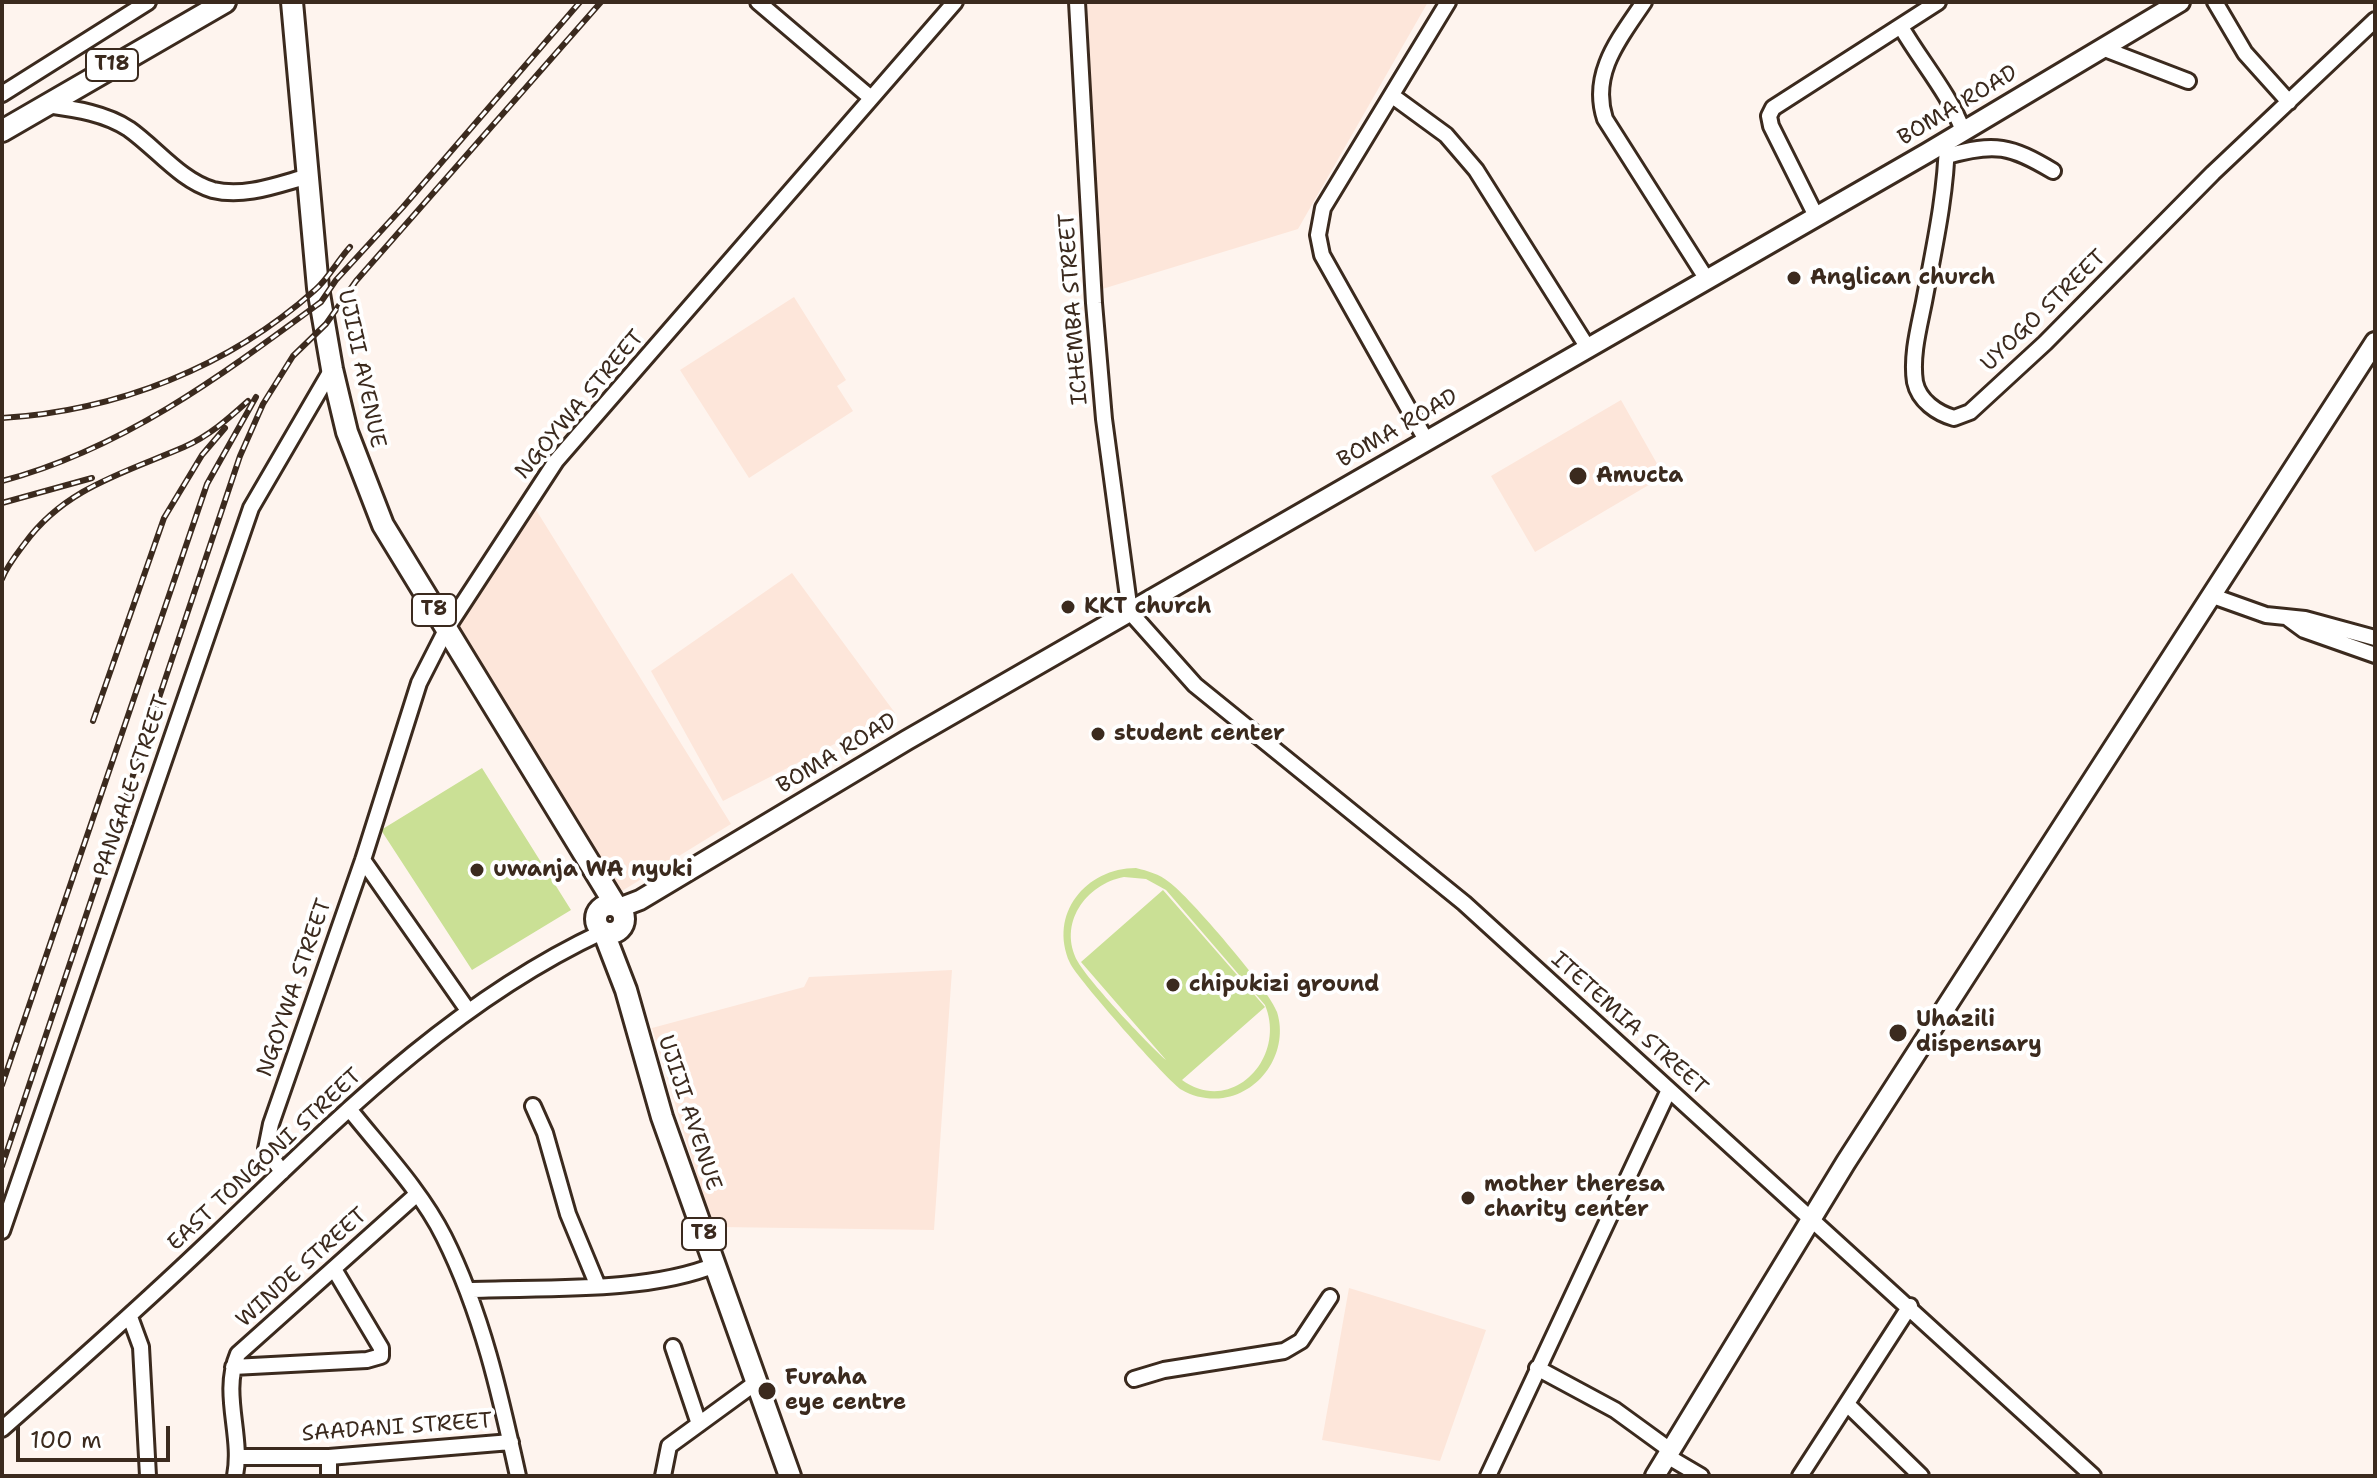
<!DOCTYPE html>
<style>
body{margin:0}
#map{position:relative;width:2377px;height:1478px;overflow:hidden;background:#fef4ee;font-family:"Shantell Sans",sans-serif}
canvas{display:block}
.frame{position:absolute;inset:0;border:4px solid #3b2a1e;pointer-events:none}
.scale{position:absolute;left:16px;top:1426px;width:154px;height:36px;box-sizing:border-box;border:4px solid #3b2a1e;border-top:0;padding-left:10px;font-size:24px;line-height:28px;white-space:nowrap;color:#3b2a1e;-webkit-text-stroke:6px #fff;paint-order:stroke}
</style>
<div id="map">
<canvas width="2377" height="1478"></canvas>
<div class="frame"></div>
<div class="scale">100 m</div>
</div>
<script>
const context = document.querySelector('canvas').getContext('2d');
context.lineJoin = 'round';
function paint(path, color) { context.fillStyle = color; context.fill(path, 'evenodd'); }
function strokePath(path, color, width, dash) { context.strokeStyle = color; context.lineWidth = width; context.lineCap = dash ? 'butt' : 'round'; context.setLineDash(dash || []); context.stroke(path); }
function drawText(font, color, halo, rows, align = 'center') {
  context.font = font + ' "Shantell Sans",sans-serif'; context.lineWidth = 8; context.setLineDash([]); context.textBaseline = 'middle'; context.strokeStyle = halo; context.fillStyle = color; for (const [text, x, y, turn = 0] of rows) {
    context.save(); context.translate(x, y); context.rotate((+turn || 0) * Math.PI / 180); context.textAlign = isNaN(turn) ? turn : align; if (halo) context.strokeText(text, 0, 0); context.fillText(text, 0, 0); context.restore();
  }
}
const built = new Path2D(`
 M1087,2H1428L1298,229L1099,290Z
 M794,297L846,380L837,386L853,411L749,478L680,370Z
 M1621,400L1664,476L1535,552L1491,476Z
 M533,505L731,824L617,894L454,630Z
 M792,573L895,713L723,801L651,671Z
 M952,970L934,1230L720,1227L710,1220L652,1028L804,987L809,977Z
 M1349,1288L1486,1330L1440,1461L1322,1440Z`);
const green = new Path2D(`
 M482,768L571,910L472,970L381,830Z
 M1136,868C1148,871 1159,874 1169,882C1188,895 1271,992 1277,1012C1289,1050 1263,1092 1223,1098C1209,1100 1194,1097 1182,1090C1170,1084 1075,976 1070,963C1048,914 1086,868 1136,868ZM1124,877L1146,879L1166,890L1265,1005C1287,1058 1232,1116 1182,1080L1265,1007L1163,890L1081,962L1166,1060C1146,1042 1091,984 1078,962C1057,924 1086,884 1124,877Z`);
const minor = new Path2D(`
 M758,2L871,98
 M1077,2L1094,303L1104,419L1130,612L1195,685L1464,903L2093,1476
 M1644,2C1620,38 1590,73 1605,119L1706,278
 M2215,2L2245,53L2289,102
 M1901,27C1922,63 1949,93 1963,131
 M2102,48L2188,81
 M2,94L148,2
 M1394,97L1446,135L1476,170L1588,348
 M47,105C75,109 105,113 129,129C156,148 181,181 213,190C245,198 279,184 309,176
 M1947,141C1946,195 1934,248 1924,302C1919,327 1911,356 1915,382C1919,401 1937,413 1954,418L1970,412L2045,343L2213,173L2375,20
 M1947,156C1995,142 2011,146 2053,171
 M1816,216L1771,126L1769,116L1773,108L1938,2
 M1426,440L1322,255L1318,235L1323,208L1448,2
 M2210,595L2266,615L2305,619L2375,638
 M2289,619L2304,630L2375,655
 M363,860L467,1009
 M533,1106L545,1133L568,1214L597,1284
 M350,1110C382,1150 421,1191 444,1237C482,1313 500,1394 518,1476
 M282,1172L266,1149L271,1124L363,860L419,683L447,628L556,461L955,2
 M2,1231L251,508L332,369
 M468,1290C542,1287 647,1293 715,1265
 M130,1317L141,1347L148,1476
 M673,1347L699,1424
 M233,1367L367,1360L381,1356V1348L334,1269
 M1537,1368L1615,1410L1670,1450
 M1134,1379L1164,1370L1284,1351L1301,1341L1330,1297
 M1847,1404L1921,1476
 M2,1429C75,1365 147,1301 218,1233C336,1120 452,1002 602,932
 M1667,1456L1701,1476
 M239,1457H329L511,1442
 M235,1476C243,1435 221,1394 238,1354L416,1195
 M329,1476V1457
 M663,1476L669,1446L754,1384
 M1488,1476L1668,1092
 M1800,1476L1910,1306`);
const major = new Path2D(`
 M619,908L640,900L907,740L1927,153L2180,2
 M1655,1476L1846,1162L2375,342`);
const highway = new Path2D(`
 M292,2L318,288L332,369L347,432L383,525L616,906
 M2,131L225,2
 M596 919a14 14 0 1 1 28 0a14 14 0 1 1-28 0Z
 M604,933L626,990L662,1117L790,1476`);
const rail = new Path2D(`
 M2,418C117,411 229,367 315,290C328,279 338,260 350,247
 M2,481C123,449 222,375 321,302L336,280L403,207L580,2
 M2,503L92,478
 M2,579C7,566 16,555 25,543C65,488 124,473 184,447C209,436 228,419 248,401
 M93,721L164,518L202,455L225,428
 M2,1085L207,484L256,397
 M2,1166L240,456L263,404L293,356L326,324L356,281L601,2`);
const markers = [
 [1794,278,8,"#3b2a1e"],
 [1578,476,10,"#3b2a1e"],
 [1068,607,8,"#3b2a1e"],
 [1098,734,8,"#3b2a1e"],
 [477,870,8,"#3b2a1e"],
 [1173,985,8,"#3b2a1e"],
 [1898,1033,10,"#3b2a1e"],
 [1468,1198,8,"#3b2a1e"],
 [767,1391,10,"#3b2a1e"]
];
const shields = [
 [112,65,52],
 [434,610,44],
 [704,1234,44]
];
const shieldNames = [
 ["T18",112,65],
 ["T8",434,610],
 ["T8",704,1234]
];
const streetNames = [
 ["BOMA ROAD",1958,106,-31],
 ["ICHEMBA STREET",1074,309,-94],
 ["UYOGO STREET",2044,311,-44],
 ["UJIJI AVENUE",361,369,78],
 ["NGOYWA STREET",580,405,-50],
 ["BOMA ROAD",1398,429,-30],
 ["BOMA ROAD",837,754,-31],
 ["PANGALE STREET",132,786,-71],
 ["NGOYWA STREET",295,988,-71],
 ["ITETEMIA STREET",1629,1024,42],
 ["UJIJI AVENUE",689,1113,72],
 ["EAST TONGONI STREET",265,1160,-43],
 ["WINDE STREET",302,1268,-42],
 ["SAADANI STREET",397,1428,-4]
];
const poiNames = [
 ["Anglican church",1810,278],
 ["Amucta",1596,476],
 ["KKT church",1084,607],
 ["student center",1114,734],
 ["uwanja WA nyuki",493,870],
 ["chipukizi ground",1189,985],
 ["Uhazili",1916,1020],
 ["dispensary",1916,1045],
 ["mother theresa",1484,1185],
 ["charity center",1484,1210],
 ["Furaha",785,1378],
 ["eye centre",785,1403]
];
paint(built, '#fde6da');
paint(green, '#cae095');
strokePath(minor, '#3b2a1e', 20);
strokePath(major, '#3b2a1e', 24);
strokePath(highway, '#3b2a1e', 26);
strokePath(minor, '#fff', 14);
strokePath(major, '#fff', 18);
strokePath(highway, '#fff', 20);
strokePath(rail, '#3b2a1e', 6);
strokePath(rail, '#fff', 3, [9]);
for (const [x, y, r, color] of markers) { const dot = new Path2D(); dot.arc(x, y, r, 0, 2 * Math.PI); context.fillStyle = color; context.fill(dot); strokePath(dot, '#fff', 3); }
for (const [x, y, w] of shields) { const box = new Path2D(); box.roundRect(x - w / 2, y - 16, w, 32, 6); context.fillStyle = '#fff'; context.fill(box); strokePath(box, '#3b2a1e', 2); }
drawText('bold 20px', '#3b2a1e', null, shieldNames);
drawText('22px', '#3b2a1e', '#fff', streetNames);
drawText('bold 22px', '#3b2a1e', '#fff', poiNames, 'left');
</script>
